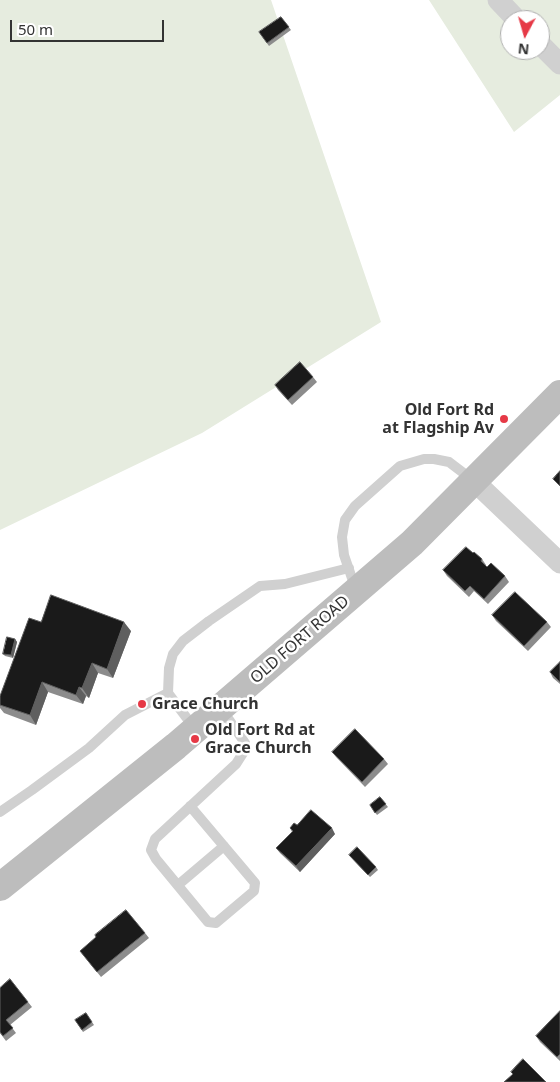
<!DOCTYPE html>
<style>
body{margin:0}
#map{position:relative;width:560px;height:1082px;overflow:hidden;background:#fff;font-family:"Noto Sans",sans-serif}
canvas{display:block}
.north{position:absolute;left:500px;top:10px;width:50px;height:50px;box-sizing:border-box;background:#fff;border:1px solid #adadad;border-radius:50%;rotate:186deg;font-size:14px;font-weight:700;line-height:20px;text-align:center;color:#333}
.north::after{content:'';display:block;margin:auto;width:18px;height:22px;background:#e63946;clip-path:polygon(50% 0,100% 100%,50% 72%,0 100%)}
.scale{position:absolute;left:10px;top:20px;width:154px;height:22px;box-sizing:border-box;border:2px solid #333;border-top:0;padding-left:6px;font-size:15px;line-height:18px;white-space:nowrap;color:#333;-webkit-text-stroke:4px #fff;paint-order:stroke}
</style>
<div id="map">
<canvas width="560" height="1082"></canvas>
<div class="north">N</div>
<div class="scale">50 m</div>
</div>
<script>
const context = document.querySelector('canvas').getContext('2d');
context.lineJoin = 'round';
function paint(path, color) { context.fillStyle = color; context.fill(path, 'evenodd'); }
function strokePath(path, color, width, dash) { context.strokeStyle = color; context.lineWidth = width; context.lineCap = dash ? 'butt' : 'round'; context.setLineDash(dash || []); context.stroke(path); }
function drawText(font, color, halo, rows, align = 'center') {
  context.font = font + ' "Noto Sans",sans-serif'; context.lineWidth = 5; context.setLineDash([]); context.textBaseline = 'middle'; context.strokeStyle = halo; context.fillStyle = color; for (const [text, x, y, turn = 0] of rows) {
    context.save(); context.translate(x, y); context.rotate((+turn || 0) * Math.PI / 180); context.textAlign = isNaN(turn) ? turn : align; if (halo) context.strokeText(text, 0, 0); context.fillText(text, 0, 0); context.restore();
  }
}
const green = new Path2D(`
 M0,0H271L381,322L202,433L0,530Z
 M429,0H560V95L514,132ZM510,20H540V50H510Z`);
const lane = new Path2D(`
 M356,590L344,555L342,537L345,520L355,506L400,466L424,459H434L449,462L474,481
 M168,693L169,668L173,654L183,641L209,621L260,586L285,584L349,568
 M190,806L255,883L254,891L216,923L208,922L156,859L151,850L155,839L236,764L243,753L245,743L221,708
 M0,812L32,790L89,748L125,715L168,693L195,729
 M178,885L224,846`);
const street = new Path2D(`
 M498,0L517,20
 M540,44L560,64
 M474,481L560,563`);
const secondary = new Path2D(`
 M0,887L176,746L412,543L560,394`);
const wall = new Path2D(`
 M281,17L291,30L269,46L259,32Z
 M313,377L317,382L292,405L278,390L275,385Z
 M473,553L482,559L486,565H485L487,567L505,576L509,582L488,604L474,591L469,597L447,576L443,570Z
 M492,615L547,622L551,627L528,651L496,621Z
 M41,622L131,631L113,678L98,673L89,698L86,696L83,704L48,692L36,725L4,713L0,708V696Z
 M15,639L17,642L13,658L5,656L3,654Z
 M560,662V684L553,678L550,672Z
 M332,752L384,759L388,764L365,787L336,757Z
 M380,797L388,807L377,815L370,805Z
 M297,825L335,834L300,872L280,853L276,848L292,832L290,828Z
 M349,855L376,867L378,870L370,877Z
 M145,933L149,938L101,977L80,951Z
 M0,988L28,1002L32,1007L10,1025L16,1033L6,1041L0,1033Z
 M560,1011V1061L540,1042L536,1036Z
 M86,1013L94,1025L83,1032L75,1020Z`);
const shadedWall = new Path2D(`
 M124,622L131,631L113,678L107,669Z
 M15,639L17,642L13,658L11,655Z
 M92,663L98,673L89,698L82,688Z
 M42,682L48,692L36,725L30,715Z
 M79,687L86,696L83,704L76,695Z
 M332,828L335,834L300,872L296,866Z`);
const building = new Path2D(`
 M281,17L289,27L267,43L259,32Z
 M300,362L313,377L288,400L275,385Z
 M560,471V486L553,479Z
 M466,547L473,553L474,552L482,559L481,561L487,567L491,563L505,576L484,599L470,586L465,591L443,570Z
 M515,592L547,622L524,646L492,615Z
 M51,595L124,622L107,669L92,663L82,688L79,687L76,695L42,682L30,715L0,705V696L29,618L41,622Z
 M7,637L15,639L11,655L3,654Z
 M560,662V682L550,672Z
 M355,729L384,759L362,782L332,752Z
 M380,797L386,804L375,813L370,805Z
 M311,810L332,828L296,866L276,848L293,831L290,828L294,823L297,825Z
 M357,847L376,867L368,875L349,855Z
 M126,910L145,933L97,972L80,951L96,937L95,935Z
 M10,979L28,1002L6,1020L13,1028L3,1036L0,1032V988Z
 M560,1011V1054L557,1057L536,1036Z
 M86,1013L92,1022L82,1030L75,1020Z
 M523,1059L546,1082H504L513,1074L511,1072Z`);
const markers = [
 [504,419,5,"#e63946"],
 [142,704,5,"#e63946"],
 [195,739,5,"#e63946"]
];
const poiNames = [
 ["Old Fort Rd",494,410,"right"],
 ["at Flagship Av",494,428,"right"],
 ["Grace Church",152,704],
 ["Old Fort Rd at",205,730],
 ["Grace Church",205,748]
];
const streetNames = [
 ["OLD FORT ROAD",300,640,-41]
];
paint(green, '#e6ecdf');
strokePath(lane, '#d0d0d0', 10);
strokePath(street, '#d0d0d0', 21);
strokePath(secondary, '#bdbdbd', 28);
paint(wall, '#8c8c8c');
paint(shadedWall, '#5f5f5f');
paint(building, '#1a1a1a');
strokePath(building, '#5f5f5f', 1);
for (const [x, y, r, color] of markers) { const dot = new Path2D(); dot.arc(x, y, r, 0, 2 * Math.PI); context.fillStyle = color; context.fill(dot); strokePath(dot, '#fff', 2); }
drawText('bold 16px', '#333', '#fff', poiNames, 'left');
drawText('16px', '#333', '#fff', streetNames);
</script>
